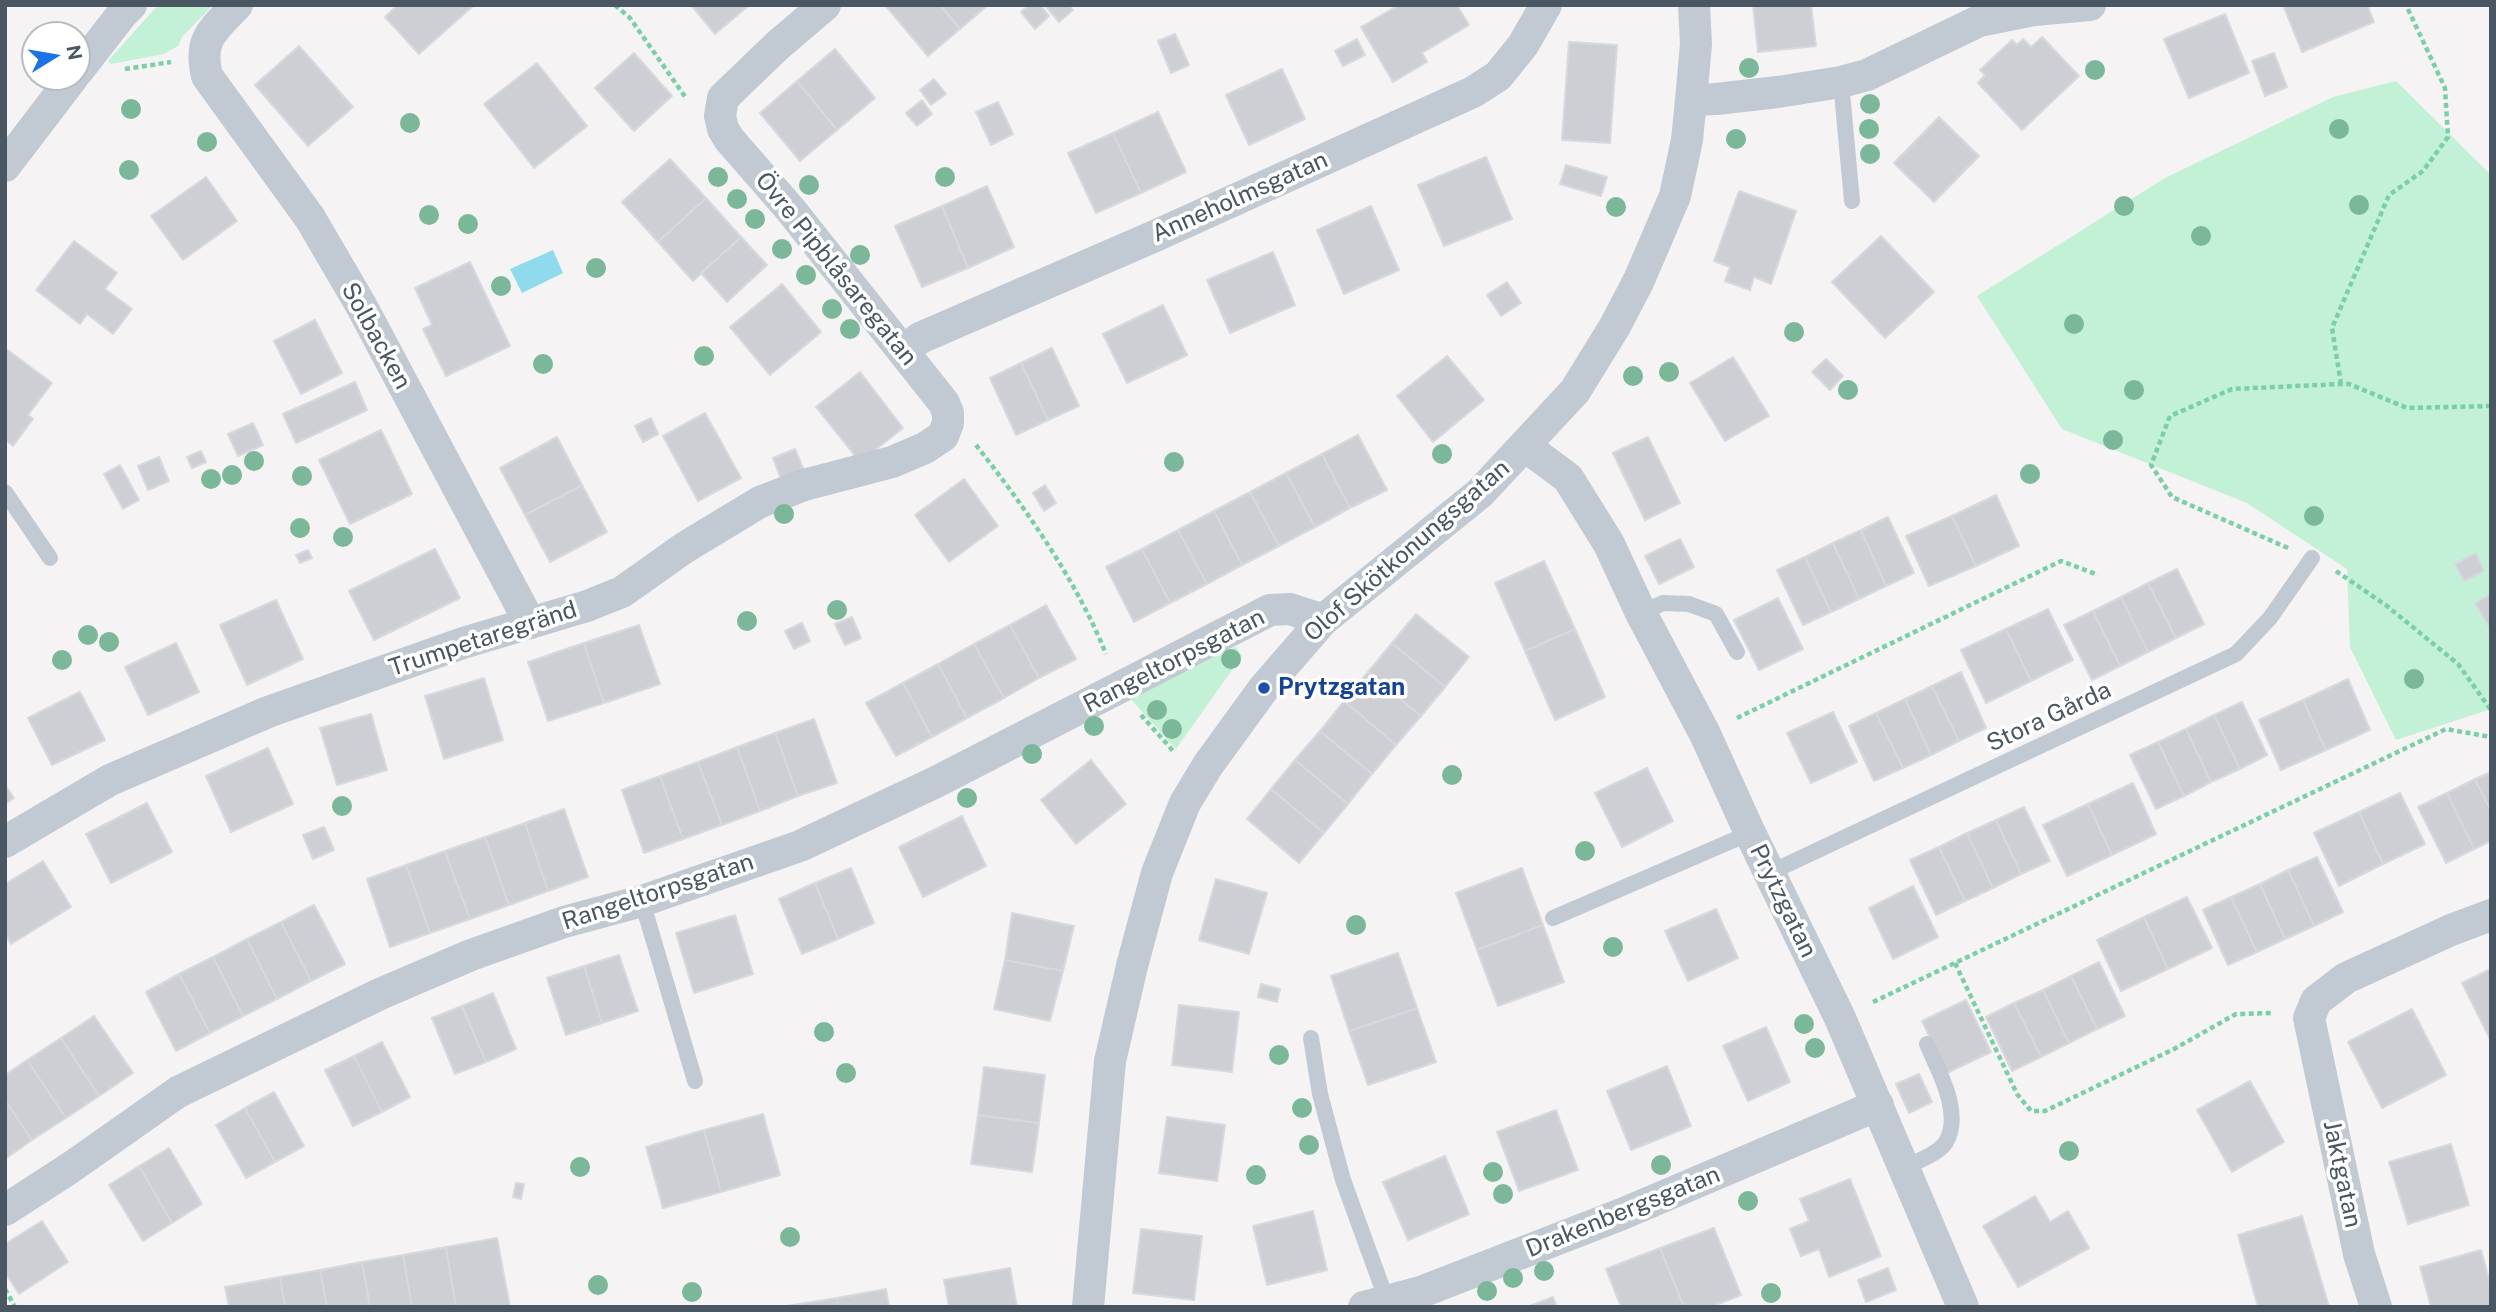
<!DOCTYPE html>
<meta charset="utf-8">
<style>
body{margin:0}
#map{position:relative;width:2496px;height:1312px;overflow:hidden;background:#f5f3f3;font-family:"Public Sans",sans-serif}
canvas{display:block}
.frame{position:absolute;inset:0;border:7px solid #4a5661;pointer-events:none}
.north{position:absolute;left:21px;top:21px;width:70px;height:70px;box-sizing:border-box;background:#fff;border:2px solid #b7bbc0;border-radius:50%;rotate:79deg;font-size:19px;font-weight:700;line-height:28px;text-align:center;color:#4a5661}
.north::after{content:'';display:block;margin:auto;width:24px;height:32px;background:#1a73e8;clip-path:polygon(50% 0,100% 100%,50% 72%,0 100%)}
</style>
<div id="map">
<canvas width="2496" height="1312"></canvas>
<div class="frame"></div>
<div class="north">N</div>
</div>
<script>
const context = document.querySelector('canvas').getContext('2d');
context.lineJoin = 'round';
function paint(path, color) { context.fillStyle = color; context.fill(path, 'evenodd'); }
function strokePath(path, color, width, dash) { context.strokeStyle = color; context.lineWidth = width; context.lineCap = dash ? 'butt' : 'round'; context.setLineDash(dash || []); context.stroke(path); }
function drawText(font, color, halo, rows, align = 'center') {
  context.font = font + ' "Public Sans",sans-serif'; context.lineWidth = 7; context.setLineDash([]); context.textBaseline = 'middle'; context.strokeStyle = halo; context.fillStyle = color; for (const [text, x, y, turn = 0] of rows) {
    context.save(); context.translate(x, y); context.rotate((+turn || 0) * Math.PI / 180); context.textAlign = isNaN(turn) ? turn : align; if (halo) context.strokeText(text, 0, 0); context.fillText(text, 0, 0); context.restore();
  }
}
const green = new Path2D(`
 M158,5H213L182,37L178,46L164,54L111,64L108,61Z
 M2396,81L2491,175V709L2396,740L2350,647L2347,569L2247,503L2062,429L1977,296L2165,178L2333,97Z
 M1236,647L1242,656L1176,749L1129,697Z`);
const water = new Path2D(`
 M553,250L563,273L522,293L510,269Z`);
const building = new Path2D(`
 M398,5H473V6L419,54L385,17Z
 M691,5H746L747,7L715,34Z
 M885,5H940L960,29L928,56Z
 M940,5H988L960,29Z
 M1029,5H1040L1049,16L1035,29L1021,12Z
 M1045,5H1069L1073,10L1059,22Z
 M1399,5H1457L1469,25L1422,53L1427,62L1393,82L1361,27Z
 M1753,5H1811L1816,46L1758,52Z
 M2283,5H2367L2374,22L2302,52Z
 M2225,14L2249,73L2189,98L2164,39Z
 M1175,34L1189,65L1171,73L1158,41Z
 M2042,37L2079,76L2022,130L1978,83L1985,75L1980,70L2012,40L2017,45L2023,39L2031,47Z
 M1357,39L1365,55L1343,66L1335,51Z
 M1569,42L1617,45L1610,143L1562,140Z
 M299,46L353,107L308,146L255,85Z
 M835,49L875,98L837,130L797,81Z
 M634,53L672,96L634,131L595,88Z
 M2274,53L2287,87L2265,96L2252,61Z
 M537,63L587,126L534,168L484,104Z
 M1282,69L1305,119L1249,145L1226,95Z
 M934,79L946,94L931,105L920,90Z
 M797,81L837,130L800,161L760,113Z
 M922,100L932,114L917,126L906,113Z
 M998,102L1013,134L991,145L976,112Z
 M1158,112L1186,172L1141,193L1113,133Z
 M1939,117L1979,156L1934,202L1894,163Z
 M1113,133L1141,193L1096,213L1068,153Z
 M1486,157L1512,219L1444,246L1418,185Z
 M670,159L706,198L658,242L622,202Z
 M1566,165L1607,177L1601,196L1560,184Z
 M206,177L237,221L183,260L151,216Z
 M987,186L1014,247L968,268L942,206Z
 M1739,191L1796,211L1771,284L1754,277L1750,290L1725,281L1730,267L1714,261Z
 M706,198L741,237L693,281L658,242Z
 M942,206L968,268L922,287L895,226Z
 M1371,206L1399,270L1344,294L1317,230Z
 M1881,236L1934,292L1885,338L1832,282Z
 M741,237L767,265L727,302L701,273Z
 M74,241L117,273L105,289L132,309L113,334L87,314L80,324L36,290Z
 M1273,252L1295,305L1230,333L1207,280Z
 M470,262L510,346L446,376L423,329L432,325L415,288Z
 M1507,282L1521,303L1501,316L1487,295Z
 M782,284L821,332L770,375L730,327Z
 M1163,305L1187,355L1127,383L1103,334Z
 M315,320L342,373L301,394L274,341Z
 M5,348L52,383L28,415L33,419L13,446L5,440Z
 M1052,348L1079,406L1048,420L1021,363Z
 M1447,356L1484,400L1433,442L1397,396Z
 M1733,357L1769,416L1725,441L1690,383Z
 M1826,359L1843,376L1830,390L1812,372Z
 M1021,363L1048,420L1016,435L990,378Z
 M860,372L903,428L860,462L816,407Z
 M355,382L367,410L296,443L283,414Z
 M705,413L741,478L698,501L663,436Z
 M651,418L658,434L643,442L635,426Z
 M253,423L263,445L238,456L228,434Z
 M381,430L412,494L350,524L319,460Z
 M1358,435L1387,490L1350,508L1322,454Z
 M557,437L582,485L525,515L500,468Z
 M1648,437L1680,503L1645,520L1613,453Z
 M795,449L805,473L782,482L773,458Z
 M201,451L206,462L192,468L187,457Z
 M1322,454L1350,508L1315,527L1286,473Z
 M159,457L169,481L148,490L138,466Z
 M120,465L139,500L123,509L104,474Z
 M1286,473L1315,527L1279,546L1250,492Z
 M964,479L998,526L949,562L915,515Z
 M582,485L607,532L550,562L525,515Z
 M1045,485L1056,503L1044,511L1033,493Z
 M1250,492L1279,546L1242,565L1214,511Z
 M1996,495L2019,546L1976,566L1952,516Z
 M1214,511L1242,565L1207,584L1178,530Z
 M1952,516L1976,566L1929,586L1906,536Z
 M1888,517L1914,573L1886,586L1861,530Z
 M1178,530L1207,584L1170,603L1142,549Z
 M1861,530L1886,586L1859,599L1833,543Z
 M1680,539L1694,567L1659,584L1645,556Z
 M1833,543L1859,599L1831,612L1805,557Z
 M435,549L460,598L374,640L349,591Z
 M1142,549L1170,603L1134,622L1106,567Z
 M308,550L312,558L300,563L296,555Z
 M2476,553L2484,571L2464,581L2455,564Z
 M1805,557L1831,612L1803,625L1777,570Z
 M1544,561L1575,629L1525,651L1495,583Z
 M2177,569L2204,624L2176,638L2148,583Z
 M2148,583L2176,638L2148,652L2121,597Z
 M2491,594V630L2475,603Z
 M2121,597L2148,652L2120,666L2093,611Z
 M1778,598L1803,649L1759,670L1734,620Z
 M276,600L303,659L247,685L220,625Z
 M1046,605L1076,659L1039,678L1010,625Z
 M2048,609L2073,660L2031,681L2006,629Z
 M2093,611L2120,666L2092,680L2064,625Z
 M1416,614L1469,657L1445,687L1392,643Z
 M852,617L861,638L845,645L835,624Z
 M802,623L810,641L794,649L785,631Z
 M639,625L660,684L604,703L584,643Z
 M1010,625L1039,678L1004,698L974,644Z
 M1575,629L1605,697L1555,720L1525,651Z
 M2006,629L2031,681L1986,703L1961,650Z
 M176,643L199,692L148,715L125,667Z
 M584,643L604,703L548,721L528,662Z
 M1392,643L1445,687L1421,716L1368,672Z
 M974,644L1004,698L967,718L938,664Z
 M938,664L967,718L932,737L903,683Z
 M1368,672L1421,716L1396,745L1344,701Z
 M1961,672L1986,728L1959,741L1932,686Z
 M484,678L503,740L444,759L425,696Z
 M2348,679L2370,730L2326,750L2303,700Z
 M903,683L932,737L896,756L866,703Z
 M1932,686L1959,741L1931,755L1905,699Z
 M80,692L105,740L52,765L28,718Z
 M1905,699L1931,755L1903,768L1876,713Z
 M2303,700L2326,750L2281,770L2259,720Z
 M1344,701L1396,745L1372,774L1320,731Z
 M2242,702L2267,755L2240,769L2214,715Z
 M1833,712L1857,762L1811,783L1787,733Z
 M1876,713L1903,768L1874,781L1849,726Z
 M371,714L387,770L337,785L320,728Z
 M2214,715L2240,769L2211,782L2186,729Z
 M814,719L837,783L798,796L775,733Z
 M2186,729L2211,782L2184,796L2158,742Z
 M1320,731L1372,774L1348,804L1295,760Z
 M775,733L798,796L760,811L737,747Z
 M2158,742L2184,796L2156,809L2130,755Z
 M737,747L760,811L722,825L698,762Z
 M268,748L293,804L231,832L206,776Z
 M1091,760L1126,804L1076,844L1041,800Z
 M1295,760L1348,804L1324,833L1271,789Z
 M698,762L722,825L683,839L660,776Z
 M1647,768L1673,821L1622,847L1595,793Z
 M2491,772V811L2475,779Z
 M660,776L683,839L644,853L622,790Z
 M2475,779L2491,811V841L2474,849L2447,793Z
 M2133,783L2156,834L2112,855L2088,804Z
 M5,785L14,798L5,804Z
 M1271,789L1324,833L1299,863L1247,819Z
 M2400,793L2425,844L2383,864L2359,812Z
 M2447,793L2474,849L2446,863L2418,807Z
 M147,803L172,852L111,883L86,834Z
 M2088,804L2112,855L2067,876L2043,825Z
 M2024,807L2050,861L2021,874L1996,820Z
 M564,809L588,877L548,891L525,823Z
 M2359,812L2383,864L2339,886L2314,833Z
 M962,816L986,866L923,897L899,847Z
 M1996,820L2021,874L1993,888L1967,833Z
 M525,823L548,891L509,905L485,837Z
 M324,827L334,850L313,859L303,835Z
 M1967,833L1993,888L1965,901L1939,847Z
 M485,837L509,905L470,919L445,851Z
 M1939,847L1965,901L1936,915L1910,860Z
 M445,851L470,919L430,933L406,865Z
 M2317,857L2343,912L2314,926L2288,870Z
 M43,861L71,907L11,944L5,934V884Z
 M406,865L430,933L390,947L367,879Z
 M851,868L874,923L838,939L815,883Z
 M1522,868L1543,925L1477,950L1456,893Z
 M2288,870L2314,926L2285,939L2260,884Z
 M1216,879L1267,893L1249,954L1199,940Z
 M815,883L838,939L802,954L779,899Z
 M2260,884L2285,939L2257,952L2231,897Z
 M1913,886L1938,937L1893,959L1869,908Z
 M2187,897L2212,948L2168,969L2144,917Z
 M2231,897L2257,952L2228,965L2203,910Z
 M314,905L345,964L311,981L281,922Z
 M1716,909L1738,958L1688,981L1665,931Z
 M1012,913L1074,926L1063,971L1005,960Z
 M735,915L753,974L694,993L676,933Z
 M2144,917L2168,969L2121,991L2097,940Z
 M281,922L311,981L277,999L247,939Z
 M1543,925L1564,982L1498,1006L1477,950Z
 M247,939L277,999L243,1016L213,957Z
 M1398,953L1417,1008L1349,1031L1331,976Z
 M619,955L638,1011L602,1023L584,966Z
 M213,957L243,1016L210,1033L179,974Z
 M1005,960L1063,971L1050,1021L994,1009Z
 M2099,962L2125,1016L2097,1029L2071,976Z
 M584,966L602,1023L566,1035L547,978Z
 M2491,969V1041L2462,983Z
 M179,974L210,1033L176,1051L146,992Z
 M2071,976L2097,1029L2069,1043L2043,990Z
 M1261,984L1280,989L1277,1002L1258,997Z
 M2043,990L2069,1043L2041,1057L2014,1003Z
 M493,993L516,1049L486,1062L462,1006Z
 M1966,1000L1991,1052L1947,1073L1922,1021Z
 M2014,1003L2041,1057L2012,1071L1986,1017Z
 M1179,1005L1239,1012L1232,1072L1172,1065Z
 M462,1006L486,1062L455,1074L432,1018Z
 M1417,1008L1436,1062L1368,1085L1349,1031Z
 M2412,1009L2446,1075L2382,1108L2348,1042Z
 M94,1016L133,1073L99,1096L61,1038Z
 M1766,1027L1790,1082L1748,1101L1723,1046Z
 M61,1038L99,1096L66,1118L27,1060Z
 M382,1042L410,1097L382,1112L354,1056Z
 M354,1056L382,1112L353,1126L325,1070Z
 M27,1060L66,1118L32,1140L5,1100V1075Z
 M1667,1066L1691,1126L1631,1150L1607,1091Z
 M984,1067L1045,1075L1039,1123L978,1115Z
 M1919,1074L1932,1102L1909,1113L1896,1084Z
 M2250,1081L2284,1142L2232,1172L2197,1110Z
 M274,1092L304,1146L275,1162L245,1108Z
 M5,1100L32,1140L5,1159Z
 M245,1108L275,1162L246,1178L216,1125Z
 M1556,1110L1578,1170L1519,1191L1497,1132Z
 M763,1114L780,1175L721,1192L704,1130Z
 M978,1115L1039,1123L1032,1172L971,1164Z
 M1167,1117L1225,1125L1217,1181L1159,1173Z
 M704,1130L721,1192L663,1208L646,1147Z
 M2451,1144L2469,1205L2408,1224L2389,1162Z
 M169,1148L202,1204L172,1223L139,1166Z
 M1445,1156L1469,1214L1408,1240L1383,1182Z
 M139,1166L172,1223L143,1241L109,1185Z
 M1850,1179L1881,1256L1829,1277L1819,1249L1801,1256L1790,1229L1809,1221L1800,1199Z
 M516,1183L524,1184L521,1199L513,1197Z
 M2035,1196L2050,1222L2068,1211L2089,1248L2018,1287L1983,1226Z
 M1313,1211L1327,1270L1267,1285L1253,1226Z
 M2302,1216L2329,1307H2258L2238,1235Z
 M42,1221L68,1262L19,1294L5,1272V1244Z
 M1714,1228L1741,1295L1711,1307H1684L1660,1248Z
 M1141,1229L1202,1236L1194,1300L1133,1293Z
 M497,1238L510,1307H456L446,1247Z
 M446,1247L456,1307H412L403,1255Z
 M1660,1248L1684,1307H1621L1606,1269Z
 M2481,1250L2491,1287V1307H2431L2420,1267Z
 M403,1255L412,1307H370L362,1262Z
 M362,1262L370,1307H327L320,1270Z
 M1010,1268L1017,1307H949L944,1280Z
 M1888,1268L1896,1290L1866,1302L1858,1280Z
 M320,1270L327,1307H285L280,1277Z
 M280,1277L285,1307H229L225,1287Z
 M886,1289L889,1307H838L837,1298Z
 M1553,1297L1557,1307H1527Z
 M837,1298L838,1307H787V1306Z`);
const path = new Path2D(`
 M615,5L630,18L686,98
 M125,69L171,62
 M2341,384L2332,328L2389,195L2423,171L2448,137L2445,88L2406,5
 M976,445C1024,506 1077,581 1106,654
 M2288,548L2172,497L2151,465L2170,416L2232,389L2341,384H2349L2407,408L2491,406
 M2336,571L2387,606L2458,664L2491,710
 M1141,715L1175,753
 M1737,718L2061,561L2098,575
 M1955,963L2017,1094L2031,1111H2045L2174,1049L2236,1014L2274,1013
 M1873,1002L2446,729L2491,737
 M5,1289L15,1307`);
const lane = new Path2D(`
 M1841,82L1852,201
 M5,492L50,558
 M1641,613L1663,603L1689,604L1716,614L1737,652
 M1769,873L2236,654L2270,618L2312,558
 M642,901L695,1081
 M1553,918L1750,833
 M1311,1038L1320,1094L1343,1180L1387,1301
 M1905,1167C1918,1161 1938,1154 1946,1142C1963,1113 1938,1070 1927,1044`);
const street = new Path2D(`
 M237,5C213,30 198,39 207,76L310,218L362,307L530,623
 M77,72L122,14L131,5
 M1691,100L1716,99L1778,92L1841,82L1867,75L1979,21L2034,10L2090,5
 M5,166L73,77
 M903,351L920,338L1155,236L1473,92L1498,76L1523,45L1546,5
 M1525,446L1568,478L1609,544L1641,613L1705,734L1750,833L1840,1018L1963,1307
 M5,842L110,780L268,712L463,643L587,606L622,592L684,548L760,502L804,485L892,462L925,448L943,436L948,423V413L944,403L790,209L729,139L723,129L720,116L723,98L777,46L825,5
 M5,1210L70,1168L178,1092L380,994L471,955L564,922L642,901L800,846L936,782L1270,610L1290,609L1323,620
 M1088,1307L1110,1061L1132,966L1157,873L1185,803L1208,765L1264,688L1323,620L1480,493L1575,391L1615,326L1639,280L1675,196L1687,140L1691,100L1696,44L1694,5
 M1364,1307L1421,1292L1622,1214L1878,1105
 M2376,1307L2359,1254L2309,1018L2316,1001L2346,978L2451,930L2491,915`);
const trees = [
 [1749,68],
 [2095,70],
 [1870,104],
 [131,109],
 [410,123],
 [1869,129],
 [2339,129],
 [1736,139],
 [207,142],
 [1870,154],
 [129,170],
 [718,177],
 [945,177],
 [809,185],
 [737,199],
 [2359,205],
 [2124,206],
 [1616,207],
 [429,215],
 [755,219],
 [468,224],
 [2201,236],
 [782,249],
 [860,255],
 [596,268],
 [806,275],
 [501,286],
 [832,309],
 [2074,324],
 [850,329],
 [1794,332],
 [704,356],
 [543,364],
 [1669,372],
 [1633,376],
 [1848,390],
 [2134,390],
 [2113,440],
 [1442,454],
 [254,461],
 [1174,462],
 [2030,474],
 [232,475],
 [302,476],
 [211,479],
 [784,514],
 [2314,516],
 [300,528],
 [343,537],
 [837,610],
 [747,621],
 [88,635],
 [109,642],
 [1231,659],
 [62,660],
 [2414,679],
 [1157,710],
 [1094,726],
 [1172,729],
 [1032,754],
 [1452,775],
 [967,798],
 [342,806],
 [1585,851],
 [1356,925],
 [1613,947],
 [1804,1024],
 [824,1032],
 [1815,1048],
 [1279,1055],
 [846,1073],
 [1302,1108],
 [1309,1145],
 [2069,1151],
 [1661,1165],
 [580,1167],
 [1493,1172],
 [1256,1175],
 [1503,1194],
 [1748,1201],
 [790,1237],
 [1544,1271],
 [1513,1278],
 [598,1285],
 [1487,1291],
 [692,1292],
 [1771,1293]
];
const markers = [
 [1264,688,7,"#1a4fb4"]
];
const streetNames = [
 ["Anneholmsgatan",1240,197,-24],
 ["Övre Pipblåsaregatan",836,269,51],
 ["Solbacken",376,336,61],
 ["Olof Skötkonungsgatan",1407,551,-41],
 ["Trumpetaregränd",483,639,-18],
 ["Rangeltorpsgatan",1174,661,-27],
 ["Stora Gårda",2049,717,-25],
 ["Rangeltorpsgatan",658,892,-18],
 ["Prytzgatan",1783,901,64],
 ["Jaktgatan",2342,1174,78],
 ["Drakenbergsgatan",1623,1212,-22]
];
const transitNames = [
 ["Prytzgatan",1278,688]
];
paint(green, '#c3f1d5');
paint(water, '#90daee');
paint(building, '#cdcfd5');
strokePath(building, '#d7d9de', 2);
strokePath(path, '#7ad0a6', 4.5, [5, 3.5]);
strokePath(lane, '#c1cad2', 16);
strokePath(street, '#c1cad2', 32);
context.fillStyle = '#7bb799';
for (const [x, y] of trees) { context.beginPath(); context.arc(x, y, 10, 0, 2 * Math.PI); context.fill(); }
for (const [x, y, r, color] of markers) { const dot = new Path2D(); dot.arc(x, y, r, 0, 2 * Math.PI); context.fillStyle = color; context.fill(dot); strokePath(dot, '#fff', 2.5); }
drawText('24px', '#4a5661', '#fff', streetNames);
drawText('bold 24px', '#164399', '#fff', transitNames, 'left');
</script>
